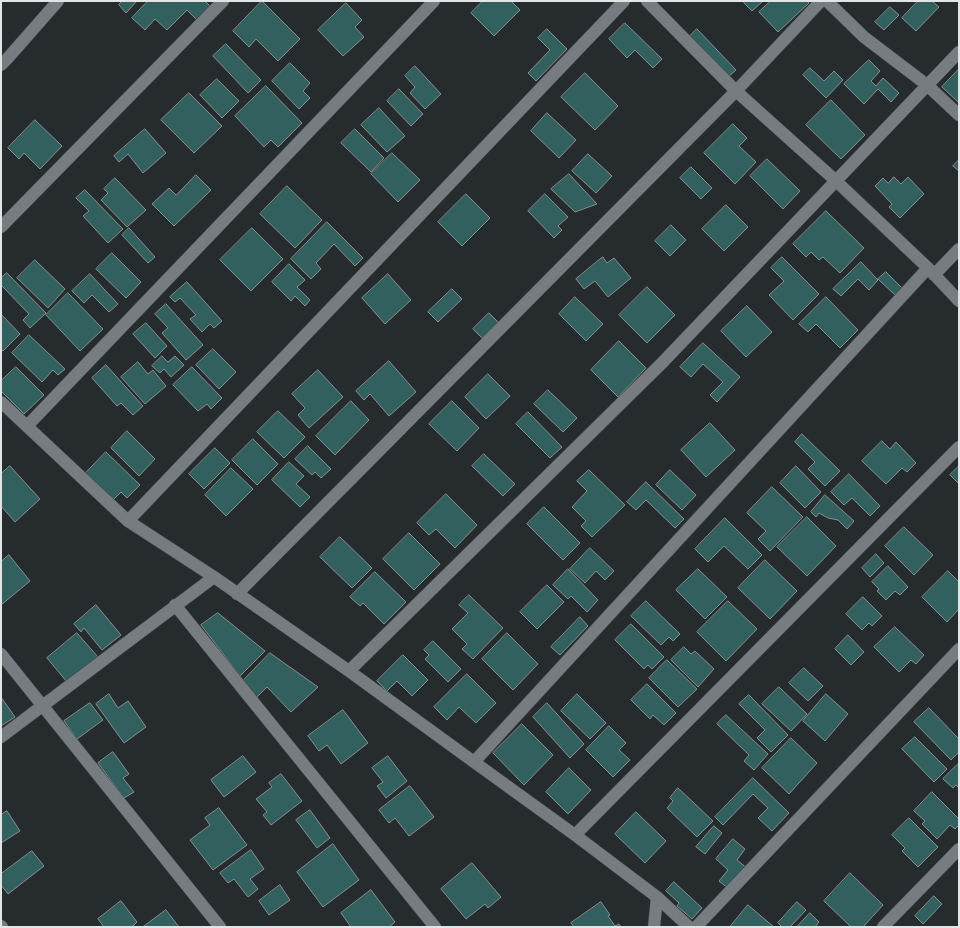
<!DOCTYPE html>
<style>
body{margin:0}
#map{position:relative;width:960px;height:928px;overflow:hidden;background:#262b2d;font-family:"Zilla Slab",serif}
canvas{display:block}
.frame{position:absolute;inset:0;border:2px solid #e1e5e6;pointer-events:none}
</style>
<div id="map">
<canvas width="960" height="928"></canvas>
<div class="frame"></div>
</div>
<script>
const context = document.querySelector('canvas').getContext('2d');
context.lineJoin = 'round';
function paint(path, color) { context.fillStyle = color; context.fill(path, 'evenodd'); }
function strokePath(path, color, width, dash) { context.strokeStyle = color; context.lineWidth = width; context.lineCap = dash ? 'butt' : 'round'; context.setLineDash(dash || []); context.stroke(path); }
const building = new Path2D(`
 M122,1H137L126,13L119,5Z
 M148,1H205L210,6L197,20L187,10L167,30L155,19L145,30L132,18Z
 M262,1L300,39L278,61L256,39L249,47L233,31Z
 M483,1H511L520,10L494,36L471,13Z
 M745,1H763L752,11L744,3Z
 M771,1H807L809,3L778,32L759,12Z
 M918,1H932L939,7L916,31L902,18Z
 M346,3L362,20L355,27L364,37L343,56L318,30Z
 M890,7L899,15L884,30L875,22Z
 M625,23L662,59L653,68L635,50L627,58L609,39Z
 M547,29L567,49L536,81L528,73L550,50L538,38Z
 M697,29L736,70L728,77L689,37Z
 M226,44L261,80L248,93L213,56Z
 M869,60L880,71L871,81L876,86L883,78L899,93L891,102L878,89L864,104L844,84Z
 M290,63L310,83L303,91L310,98L299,109L272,81Z
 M415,66L441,94L425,109L410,93L415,87L405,76Z
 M810,68L824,81L834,71L843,80L826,98L803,75Z
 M959,69V103L942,87Z
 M585,73L618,106L595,130L561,97Z
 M217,79L239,101L222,118L200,95Z
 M266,86L302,123L278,147L271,140L264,147L235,116Z
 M399,89L423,114L411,126L387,101Z
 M189,93L222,126L194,153L161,120Z
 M831,100L865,135L841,159L806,125Z
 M379,108L405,136L387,152L361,125Z
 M547,113L576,140L559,158L531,131Z
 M35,120L62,146L40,169L24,153L19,159L8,148Z
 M733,124L747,138L739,146L756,162L735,184L704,153Z
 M145,129L166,153L143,173L128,154L119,162L114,156Z
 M355,129L384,158L371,172L341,143Z
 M392,153L420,180L398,202L371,174Z
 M588,154L612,176L596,193L572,171Z
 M767,159L800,191L783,209L750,176Z
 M959,160V171L953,166Z
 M691,167L712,188L701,199L680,178Z
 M569,174L597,204L575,212L551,189Z
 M196,175L211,190L174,226L152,204L169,188L176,195Z
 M894,177L901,184L908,177L924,194L900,218L889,207L892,204L875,186L883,178L888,183Z
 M115,178L146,210L127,227L101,200L108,193L104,189Z
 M287,186L322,220L295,248L260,214Z
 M85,190L123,229L108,243L83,216L89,211L76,198Z
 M466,194L490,218L462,246L438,222Z
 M545,194L568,217L558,226L562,230L554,238L528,211Z
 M726,205L748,227L724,251L702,229Z
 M826,211L864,248L840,273L823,257L819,260L811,252L806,257L793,244Z
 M327,222L363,258L355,266L334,244L316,263L321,269L311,279L291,259Z
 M671,225L686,240L670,256L655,241Z
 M129,228L155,257L148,263L122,235Z
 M252,228L283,259L251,291L220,260Z
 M112,253L141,282L126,298L96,269Z
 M603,257L607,263L614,258L631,278L608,297L595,281L584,289L576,279Z
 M782,257L819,294L793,320L769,295L784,281L771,268Z
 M35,260L65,289L48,308L17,278Z
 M861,262L878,280L869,290L858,279L841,296L833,289Z
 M289,264L305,280L297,287L310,300L305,306L295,296L291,301L272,282Z
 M886,272L903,289L896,296L878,279Z
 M7,273L46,313L30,328L23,320L29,314L1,285V278Z
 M90,274L118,304L109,312L92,295L84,303L72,291Z
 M388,274L411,300L385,324L362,298Z
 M187,282L222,321L214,328L210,324L202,332L190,319L196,315L180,298L175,302L170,297Z
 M647,287L675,315L647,343L619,315Z
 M452,289L462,299L438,322L428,312Z
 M68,293L103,329L80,351L46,315Z
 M575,297L603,324L586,341L559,314Z
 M826,297L858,330L840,348L816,324L808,332L799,324Z
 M166,304L203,345L186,360L162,333L168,328L155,314Z
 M747,306L772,332L746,357L721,331Z
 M489,313L498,322L482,338L473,329Z
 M1,314L20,334L3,351L1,349Z
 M146,323L167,346L155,358L133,334Z
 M29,335L65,369L58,375L53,370L42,382L12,353Z
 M619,341L646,368L618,397L591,370Z
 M703,343L740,377L717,402L710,395L723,382L703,364L691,377L680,367Z
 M213,349L236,372L219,389L196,365Z
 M162,356L168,362L175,356L184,365L171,377L164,369L160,373L152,366Z
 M389,361L416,392L389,416L370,394L364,400L356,391Z
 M138,362L148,374L153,370L166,386L145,404L121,377Z
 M106,365L143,406L133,415L121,403L117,406L92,378Z
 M16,367L44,395L24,414L1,391V381Z
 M192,367L222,398L211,409L207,404L198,411L173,385Z
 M318,370L343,397L309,428L298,415L305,408L292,394Z
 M488,374L510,396L486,419L465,397Z
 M548,390L577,418L563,432L534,404Z
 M351,401L369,420L335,455L316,436Z
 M452,401L479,428L457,451L429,424Z
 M278,411L305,437L284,458L257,432Z
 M528,412L562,447L550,458L516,424Z
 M710,423L735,450L706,477L681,450Z
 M127,431L155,459L139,476L111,448Z
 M802,434L840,471L825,486L808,469L815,462L795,442Z
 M253,439L278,464L257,485L232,460Z
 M882,441L890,449L896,442L916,463L907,472L902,468L886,484L862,461Z
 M308,446L331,469L321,478L315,472L312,475L295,459Z
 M215,448L230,463L204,489L189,474Z
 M106,452L140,485L127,498L121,492L110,503L83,476Z
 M484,454L515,484L503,496L472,466Z
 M289,462L304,476L296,484L310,497L300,507L272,480Z
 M10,466L40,499L15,522L1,506V474Z
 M796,466L821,492L805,508L780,483Z
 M959,466V484L950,475Z
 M231,468L253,489L226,516L205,495Z
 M589,470L625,505L592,537L581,526L586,521L572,507L587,491L577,481Z
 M670,470L696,495L682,510L656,485Z
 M849,474L880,506L870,516L852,498L844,505L831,492Z
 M646,482L684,519L675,528L646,500L636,510L627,502Z
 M772,487L803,517L770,551L758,539L766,531L747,513Z
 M446,494L477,525L455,548L436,529L429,535L417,523Z
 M825,495L854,521L847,529L838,520L828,518L819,513L816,517L811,512Z
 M544,507L580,543L563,560L527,524Z
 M807,517L836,546L807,576L777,547Z
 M725,518L762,555L748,569L724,546L708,562L695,549Z
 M904,527L933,555L914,575L885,546Z
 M409,533L440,564L414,590L383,559Z
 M340,537L372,568L352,588L320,557Z
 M590,548L614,571L605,580L596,571L585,583L570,569Z
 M876,554L884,563L870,577L862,568Z
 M9,555L30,581L1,605V559L2,560Z
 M765,560L797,591L770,619L738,588Z
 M888,566L908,587L900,595L895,591L886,600L877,591L879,589L872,582Z
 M568,569L598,600L587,612L571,596L568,599L553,585Z
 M698,569L727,597L705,619L676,590Z
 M948,571L959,582V609L947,622L922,597Z
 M375,572L406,602L384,624L363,603L360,606L350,597Z
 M547,585L564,602L537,629L520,612Z
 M469,595L503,628L473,659L462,649L467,644L452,629L468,613L459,605Z
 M863,597L882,616L872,626L869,623L862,630L846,614Z
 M646,601L680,634L673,641L669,637L661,645L631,616Z
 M728,601L757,629L726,661L697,632Z
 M96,605L121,635L102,650L84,628L81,632L74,624Z
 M218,613L265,651L240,676L201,625Z
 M580,617L588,626L560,655L551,647Z
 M631,624L664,657L652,669L648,665L644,669L615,640Z
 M895,627L924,655L916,664L911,660L899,672L874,647Z
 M77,633L98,657L67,682L47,658Z
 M507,633L538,664L513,690L482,659Z
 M848,635L864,652L851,665L835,649Z
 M433,641L461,669L448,682L425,659L429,655L424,650Z
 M684,647L691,654L695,651L714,669L698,687L671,660Z
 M270,653L318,687L291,712L267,687L257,697L242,682Z
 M403,655L428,680L412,696L397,681L387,691L377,681Z
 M667,660L697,689L678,707L649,678Z
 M804,668L823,686L808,701L789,683Z
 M467,674L496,703L476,723L459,707L447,720L434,707Z
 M647,684L676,713L664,725L653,715L650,719L631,700Z
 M779,687L807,714L791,731L762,704Z
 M109,694L118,708L128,701L146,727L124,743L96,704Z
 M577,694L606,723L590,739L561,711Z
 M826,694L848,714L825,741L803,721Z
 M749,695L788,735L771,752L757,738L765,730L739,704Z
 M1,697L15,717L1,726Z
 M90,703L103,720L77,739L64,721Z
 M547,703L584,744L570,758L533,717Z
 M929,708L959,739V752L951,760L914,722Z
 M343,710L368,743L341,764L327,745L319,751L308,736Z
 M726,715L768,754L754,770L744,761L749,755L717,724Z
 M522,724L553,755L524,785L493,753Z
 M609,726L626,743L619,750L630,760L613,777L586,750Z
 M915,737L947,769L934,782L902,749Z
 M791,738L817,763L789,794L762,768Z
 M113,752L129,774L123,778L134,792L124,798L98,763Z
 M243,756L256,772L224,797L211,780Z
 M388,756L407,781L386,798L377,786L383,782L372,768Z
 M959,763V788L956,785L953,788L943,779Z
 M569,768L591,790L568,814L546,792Z
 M281,774L302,801L271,825L263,815L267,812L256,799L272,787L269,783Z
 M753,778L789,813L772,831L758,818L768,808L753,794L723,825L715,817Z
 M410,786L434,817L409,836L395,818L389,823L379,810Z
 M678,788L713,821L697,837L667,808L673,801L670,798Z
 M932,792L959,819V825L955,829L950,825L937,839L922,824L925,821L914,811Z
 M219,808L247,845L213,870L190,840L210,825L205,818Z
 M310,810L330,838L317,848L296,820Z
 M7,811L20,831L1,843V815Z
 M636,812L666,841L645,863L615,834Z
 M909,818L938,847L918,867L902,851L905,848L892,835Z
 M714,826L722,833L705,854L696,847Z
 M733,839L745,849L737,860L748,869L730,890L719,881L728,870L716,859Z
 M333,844L359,880L323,907L297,872Z
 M251,850L264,869L250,879L258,889L248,897L234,879L228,883L220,873Z
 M32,851L44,866L8,894L1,885V874Z
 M472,863L501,897L488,908L485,904L466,919L441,889Z
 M850,873L883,905L863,927H851L824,901Z
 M674,882L702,908L692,919L677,906L679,903L666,891Z
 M280,885L290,900L269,915L259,901Z
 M371,890L395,922L389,927H351L341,913Z
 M934,896L942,904L923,924L915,916Z
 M121,901L137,922L132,927H104L98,919Z
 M601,902L610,915L608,916L615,926L619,924L621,927H574L571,923Z
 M797,902L806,910L790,927H782L778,923Z
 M748,905L774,927H730Z
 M166,910L179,927H143Z
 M810,913L819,922L815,927H797Z`);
const minor = new Path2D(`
 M647,1L736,91L835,180L928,268L959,301
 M827,1L864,37L927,85L959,115
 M1,65L7,59L58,1
 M1,227L223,1
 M934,275L959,249
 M1,402L128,521L214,577L349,671L474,762L575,835L657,897L689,927
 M27,426L434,1
 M128,521L624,1
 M237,594L736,91L821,1
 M175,605L435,927
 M1,654L220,927
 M349,671L662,363L959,52
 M1,737L214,577
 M474,762L928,268
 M575,835L959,447
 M1,926L2,927
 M654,927L657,897
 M696,927L959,649
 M883,927L959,849`);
paint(building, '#32605e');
strokePath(building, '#888f8f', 1);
strokePath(minor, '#414647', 13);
strokePath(minor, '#767c7f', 12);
</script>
